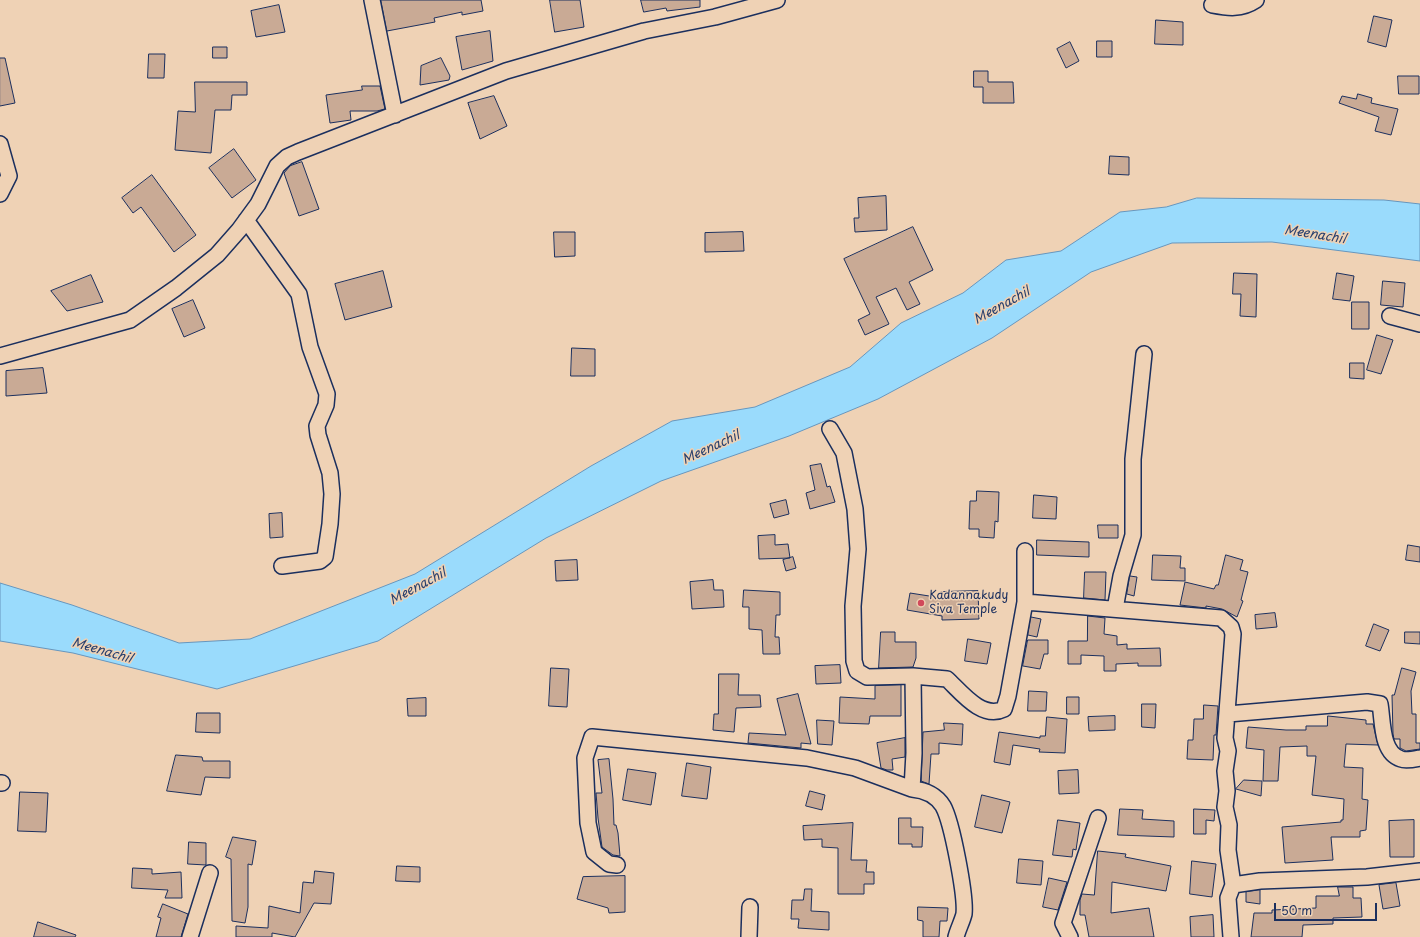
<!DOCTYPE html>
<style>
body{margin:0}
#map{position:relative;width:1420px;height:937px;overflow:hidden;background:#efd2b5;font-family:"Playpen Sans",sans-serif}
canvas{display:block}
.scale{position:absolute;left:1274px;top:903px;width:103px;height:18px;box-sizing:border-box;border:2px solid #1b2f5e;border-top:0;padding-left:5px;font-size:12px;line-height:14px;white-space:nowrap;color:#1b2f5e;-webkit-text-stroke:3px #efd2b5;paint-order:stroke}
</style>
<div id="map">
<canvas width="1420" height="937"></canvas>
<div class="scale">50 m</div>
</div>
<script>
const context = document.querySelector('canvas').getContext('2d');
context.lineJoin = 'round';
function paint(path, color) { context.fillStyle = color; context.fill(path, 'evenodd'); }
function strokePath(path, color, width, dash) { context.strokeStyle = color; context.lineWidth = width; context.lineCap = dash ? 'butt' : 'round'; context.setLineDash(dash || []); context.stroke(path); }
function drawText(font, color, halo, rows, align = 'center') {
  context.font = font + ' "Playpen Sans",sans-serif'; context.lineWidth = 3; context.setLineDash([]); context.textBaseline = 'middle'; context.strokeStyle = halo; context.fillStyle = color; for (const [text, x, y, turn = 0] of rows) {
    context.save(); context.translate(x, y); context.rotate((+turn || 0) * Math.PI / 180); context.textAlign = isNaN(turn) ? turn : align; if (halo) context.strokeText(text, 0, 0); context.fillText(text, 0, 0); context.restore();
  }
}
const water = new Path2D(`
 M1197,198L1384,200L1420,204V261L1272,242L1172,243L1091,272L992,338L878,399L789,436L661,481L546,538L378,641L217,689L73,653L0,641V583L72,605L179,643L250,639L415,574L591,466L672,421L755,407L850,367L901,323L963,293L1006,260L1061,251L1120,212L1166,207Z`);
const building = new Path2D(`
 M381,0H481L483,11L462,15V12L434,18L435,22L387,31Z
 M550,0H580L584,27L555,32Z
 M641,0H700V7L667,11L666,8L644,12Z
 M279,5L285,32L256,37L251,11Z
 M1374,16L1392,20L1386,47L1368,42Z
 M1156,20L1183,22V45L1155,44Z
 M490,31L493,61L462,70L456,37Z
 M1097,41H1112V57H1097Z
 M1070,42L1079,61L1066,68L1057,49Z
 M213,47H227V58H213Z
 M149,54H165L164,78H148Z
 M0,58H5L15,103L0,106Z
 M441,58L450,76L449,80L420,85L421,66Z
 M974,71H988V82H1013L1014,103H983V87H974Z
 M1398,76H1419V94H1399Z
 M195,82H247V95H232L231,110H215L211,153L175,150L178,111L195,112Z
 M362,86H380L385,109L377,111H350L351,120L330,123L326,95L362,90Z
 M1358,94L1372,98L1371,103L1398,109L1391,135L1375,131L1379,117L1339,103L1342,96L1356,99Z
 M494,96L507,126L480,139L468,103Z
 M234,149L256,180L232,198L209,168Z
 M1110,156L1129,157V175L1109,174Z
 M302,162L319,209L299,216L284,173L290,166Z
 M152,175L196,235L174,252L141,207L133,213L122,198Z
 M886,196L887,230L855,232L854,218H859L858,198Z
 M913,227L933,270L909,282L920,304L907,310L896,288L876,297L889,324L865,335L858,320L870,314L844,259Z
 M554,232H575V256L555,257Z
 M743,232L744,251L705,252V233Z
 M383,271L392,307L345,320L335,284Z
 M1234,273L1257,274L1256,317L1240,316L1241,294H1233Z
 M1337,273L1354,276L1350,301L1333,299Z
 M91,275L103,302L67,311L51,291Z
 M1383,281L1405,283L1403,307L1381,305Z
 M193,300L205,328L184,337L172,309Z
 M1352,302H1369V329H1352Z
 M1377,335L1393,340L1381,374L1367,370Z
 M572,348L595,349V376H571Z
 M1350,363H1364V379L1350,378Z
 M43,368L47,393L6,396V371Z
 M821,464L827,487L830,486L835,502L810,509L806,493L815,490L810,466Z
 M977,491L999,492L998,522L995,521L994,538L979,537V529H969L970,501H976Z
 M1034,495L1057,497L1056,519L1033,518Z
 M786,500L789,514L774,518L770,504Z
 M282,513L283,537L270,538L269,514Z
 M1098,525H1118V538H1099Z
 M775,535V545L788,544L790,558L759,559L758,536Z
 M1037,540L1089,542V557L1037,555Z
 M1408,545L1420,547V562L1406,560Z
 M1153,555L1181,556L1180,568H1185V581L1152,580Z
 M1226,555L1243,560L1240,570L1248,572L1241,600L1243,601L1237,617L1222,609L1206,606V608L1180,605L1185,582L1214,589L1216,585H1218Z
 M793,557L796,568L786,571L783,560Z
 M577,560L578,580L556,581L555,561Z
 M1085,572H1106L1105,600L1084,598Z
 M1130,576L1137,577L1134,596L1127,594Z
 M713,580L714,590H723L724,607L692,609L690,582Z
 M744,590L780,592V615H776L775,637H779L780,654H763L762,630L749,629V607H743Z
 M978,591L979,619L942,620V616L907,610L910,593L942,598L941,592Z
 M1275,613L1277,627L1256,629L1255,615Z
 M1088,616L1105,618L1104,634L1117,636V645L1127,644V649L1160,648L1161,666H1138V663L1116,664V671H1104V656L1081,655V664H1068V641H1087Z
 M1031,617L1041,619L1037,637L1028,635Z
 M1374,624L1389,630L1380,651L1366,646Z
 M881,632H895V642H916V658L913,667L879,668Z
 M1405,632H1420V644L1405,643Z
 M968,639L991,643L987,664L965,661Z
 M1028,640H1048V654H1044L1040,669L1023,666Z
 M840,665L841,683L816,684L815,666Z
 M551,668L569,669L567,707L549,706Z
 M1402,668L1416,672L1411,691L1412,714H1416V743H1420V749L1406,751L1400,748V739H1394L1393,734L1392,695H1394Z
 M719,674H739L738,695H760L761,707L736,708L734,732L713,730L714,714H718Z
 M901,685V716H870L869,724L839,723L840,697L875,699V686Z
 M1029,691L1047,692L1046,711H1028Z
 M798,694L811,744L801,743V748L748,743L749,733L786,735L777,699Z
 M1067,697H1079V714H1067Z
 M426,698V716H408L407,699Z
 M1142,704H1156L1155,728L1142,727Z
 M1204,705L1218,706L1216,735H1214L1213,760L1187,759L1188,740H1193L1194,719H1203Z
 M197,713H220V733L196,732Z
 M1115,716V730L1089,731L1088,717Z
 M1328,716L1366,720V724H1373L1378,745L1346,744L1344,767L1363,768L1362,799L1368,800L1366,830L1360,831V837H1331L1333,860L1285,863L1282,827L1341,822V820H1343L1344,799L1312,795L1316,756H1307V746L1280,747L1278,781H1263L1264,750L1246,748L1248,727L1286,730H1306V726H1327Z
 M1047,717L1067,719L1065,753L1039,752L1040,749L1013,745L1010,765L994,762L999,732L1040,738V736H1045Z
 M817,720L834,721L832,745L818,744Z
 M944,723L963,724L962,745L939,743V754H931L929,784L921,781L923,732L944,730Z
 M905,738V757L892,759L893,770H887L881,768L877,743Z
 M176,755L202,757L203,761H230V778L205,777L201,795L167,791Z
 M609,759L613,799L614,825H616L618,833L620,856L613,855L602,847L598,818L596,793H602L598,760Z
 M687,763L711,767L707,799L682,796Z
 M628,769L656,773L651,805L623,800Z
 M1078,770L1079,793L1059,794L1058,771Z
 M1244,780L1262,781L1261,796L1236,789Z
 M810,791L825,795L822,810L806,806Z
 M20,792L48,793L46,832L18,831Z
 M982,795L1010,802L1002,833L975,827Z
 M1120,809L1143,810L1142,819L1174,821V837L1118,835Z
 M1194,809L1215,810L1214,821L1206,820V834H1194Z
 M899,818H911V827H923L922,847H912V844H899Z
 M1058,820L1080,823L1076,850L1073,849L1072,857L1053,855Z
 M1414,820V857H1390L1389,821Z
 M853,823L851,860H867L866,872H874V884H864V894H838V848L822,847V839L804,840L803,826Z
 M233,837L256,841L252,865L248,864V907L245,923L232,921L231,859L226,857Z
 M189,842L206,843V865L188,864Z
 M1098,851L1126,854L1125,857L1171,866L1166,891L1112,882L1111,913L1149,908L1154,937H1089L1085,915H1080V900L1082,894L1094,895Z
 M1019,859L1043,861L1041,885L1017,883Z
 M1192,861L1216,864L1212,897L1190,894Z
 M397,866L420,867V882L396,881Z
 M133,868L152,869V874L181,872L182,898H165L168,890L132,888Z
 M315,871L334,873L331,904L314,903L295,937L272,933V937H236V926L268,928L269,906L300,913L303,882L313,883Z
 M625,876V912L609,913L608,908L577,899L583,877Z
 M1049,878L1067,882L1058,910L1043,907Z
 M1396,883L1400,906L1383,909L1379,885Z
 M1338,887H1353V898H1361L1362,917L1333,918V924L1303,925L1302,937H1251L1254,913H1272V910L1316,908V896H1339Z
 M805,889H812L811,911L829,912V930L798,928L799,919H791L792,900H803Z
 M1260,890V904L1246,902V892Z
 M163,904L188,914L181,937H156L161,918L158,917Z
 M918,907L948,908L947,921H940L939,937H923V921L918,920Z
 M1213,915L1214,937H1191L1190,917Z
 M38,922L76,935L75,937H34Z`);
const minor = new Path2D(`
 M372,0L395,115
 M1212,5C1228,8 1241,10 1256,0
 M0,144L9,176L0,194
 M246,220L299,294L310,347L327,394L326,405L317,426L318,435L330,473L332,494L330,524L325,557L320,561L282,566
 M1390,316L1420,324
 M0,356L130,320L176,288L217,255L239,230L258,204L277,166L287,157L298,152L506,71L644,31L715,17L777,0
 M830,429L844,453L855,509L858,549L853,606L854,661L857,671L867,677L913,676L947,679C961,692 982,720 1004,709L1008,696L1025,602V551
 M1025,602L1221,618L1231,627L1233,634L1225,738L1228,751L1225,771L1227,791L1225,807L1229,825L1228,850L1233,885
 M1115,609L1121,576L1133,535V459L1144,354
 M1228,714L1367,702L1380,704C1383,721 1381,753 1401,759C1406,761 1415,759 1420,758
 M0,783H2
 M912,789L914,753L913,676
 M617,865L609,864L594,852L588,823L585,758L592,737L807,758L855,768L912,789C924,790 936,795 943,806C952,822 966,896 964,914C962,922 958,929 956,937
 M190,937L210,873
 M749,937L750,907
 M1070,937L1063,923L1098,818
 M1231,937L1228,898L1233,885L1260,881L1367,877L1420,871`);
const markers = [
 [921,603,4,"#d1495b"]
];
const poiNames = [
 ["Kadannakudy",929,596],
 ["Siva Temple",929,610]
];
const waterNames = [
 ["Meenachil",1315,235,9],
 ["Meenachil",1002,306,-29],
 ["Meenachil",711,448,-25],
 ["Meenachil",418,587,-28],
 ["Meenachil",102,651,16]
];
paint(water, '#9adbfc');
strokePath(water, '#6796bd', 1);
paint(building, '#c9aa95');
strokePath(building, '#1b2f5e', 1);
strokePath(minor, '#1b2f5e', 18);
strokePath(minor, '#efd2b5', 15);
for (const [x, y, r, color] of markers) { const dot = new Path2D(); dot.arc(x, y, r, 0, 2 * Math.PI); context.fillStyle = color; context.fill(dot); strokePath(dot, '#efd2b5', 1.5); }
drawText('12px', '#1b2f5e', '#efd2b5', poiNames, 'left');
drawText('italic 13px', '#28406e', '#efd2b5', waterNames);
</script>
